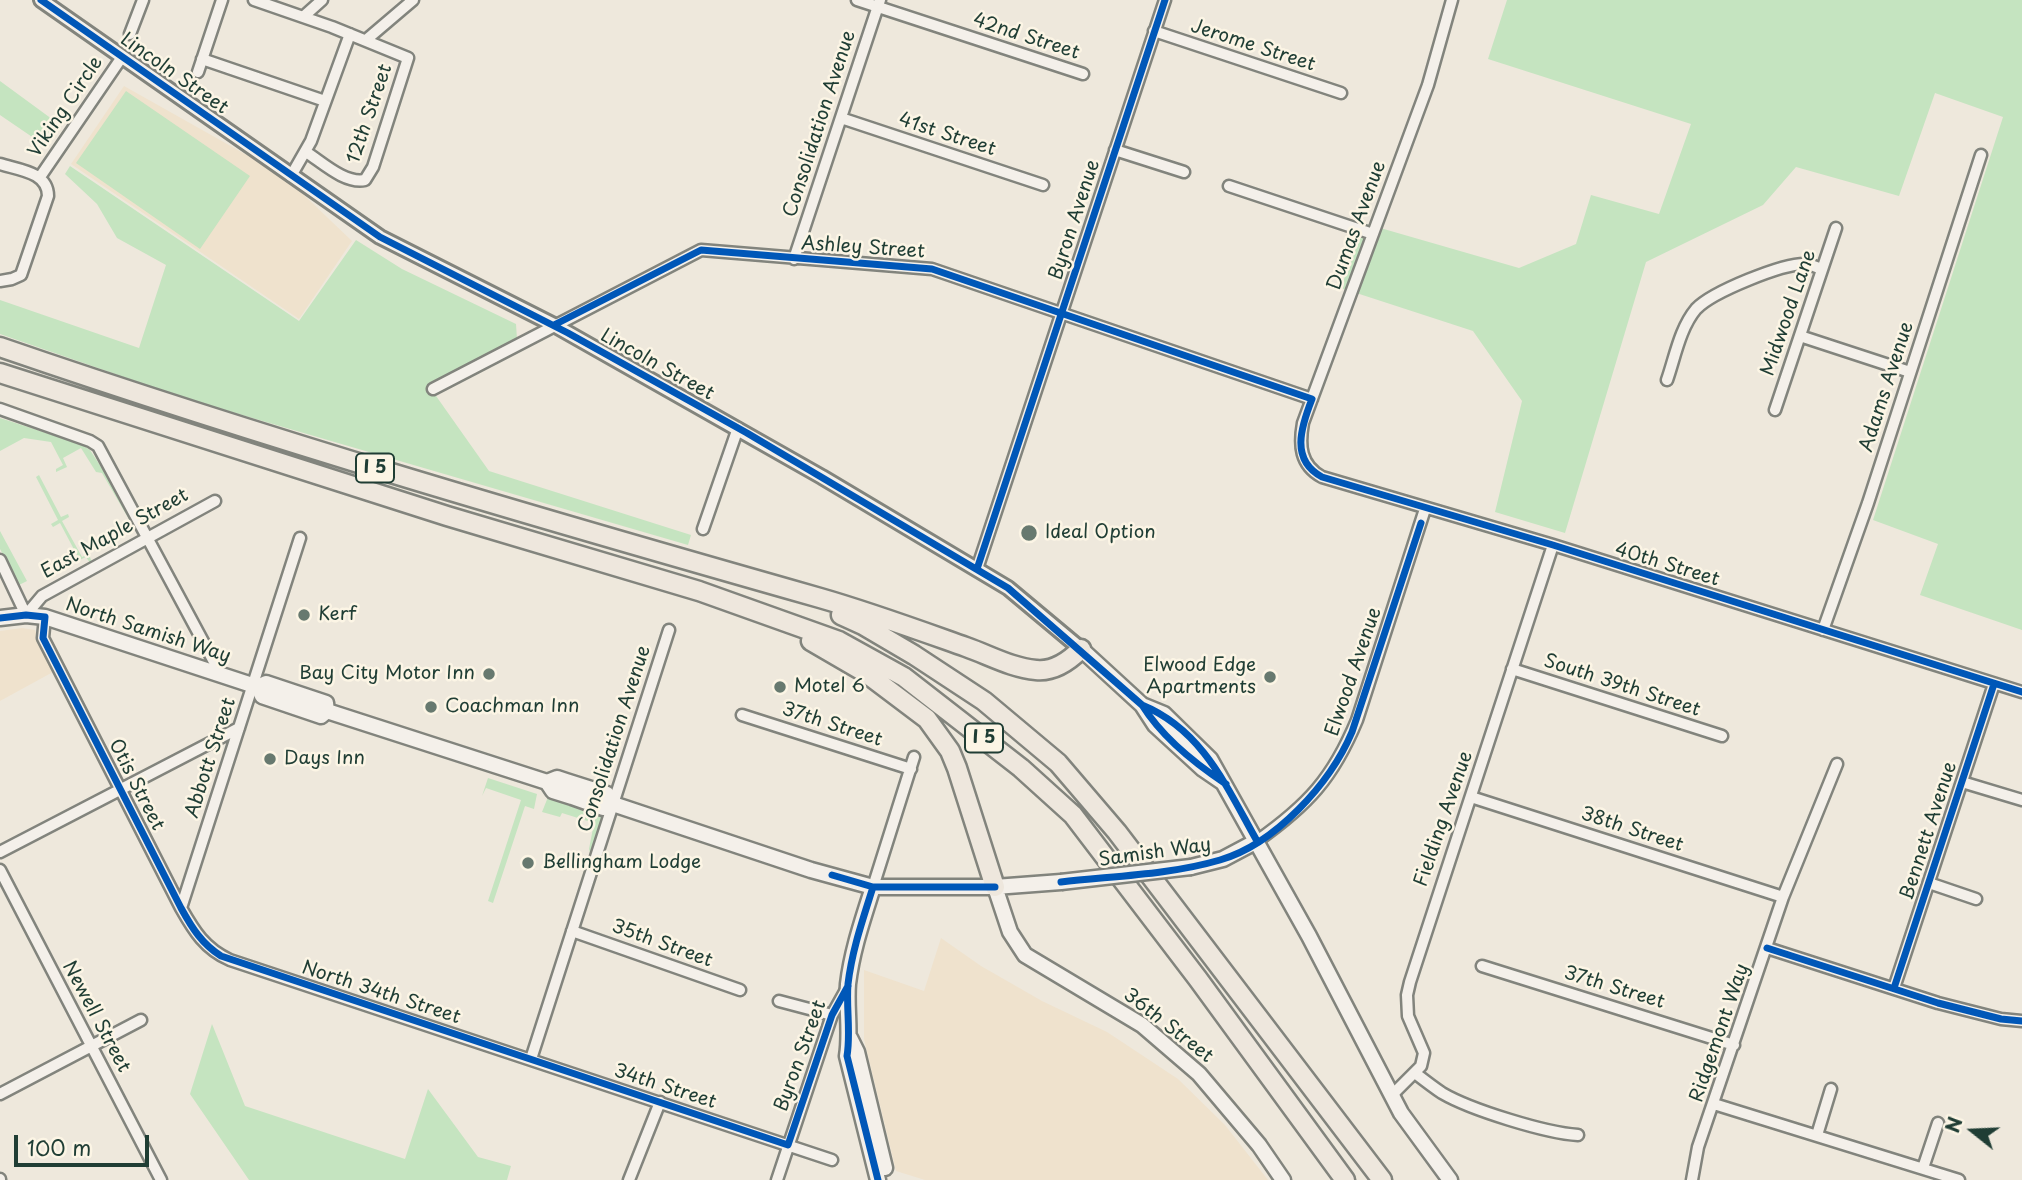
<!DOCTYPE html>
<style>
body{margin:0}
#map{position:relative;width:2022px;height:1180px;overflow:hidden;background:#eee8dc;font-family:"Playpen Sans",sans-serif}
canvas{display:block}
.north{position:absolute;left:1938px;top:1096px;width:70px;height:70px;-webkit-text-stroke:5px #fcf5e5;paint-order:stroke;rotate:288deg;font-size:19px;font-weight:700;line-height:28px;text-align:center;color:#1f3d34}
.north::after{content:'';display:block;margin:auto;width:24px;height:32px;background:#1f3d34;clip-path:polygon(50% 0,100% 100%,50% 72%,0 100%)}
.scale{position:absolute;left:14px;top:1135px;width:135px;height:32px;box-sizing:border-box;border:4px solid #1f3d34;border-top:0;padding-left:9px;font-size:21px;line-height:24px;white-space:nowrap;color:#1f3d34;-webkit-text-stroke:5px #fcf5e5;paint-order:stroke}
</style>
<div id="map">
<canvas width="2022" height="1180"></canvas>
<div class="north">N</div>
<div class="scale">100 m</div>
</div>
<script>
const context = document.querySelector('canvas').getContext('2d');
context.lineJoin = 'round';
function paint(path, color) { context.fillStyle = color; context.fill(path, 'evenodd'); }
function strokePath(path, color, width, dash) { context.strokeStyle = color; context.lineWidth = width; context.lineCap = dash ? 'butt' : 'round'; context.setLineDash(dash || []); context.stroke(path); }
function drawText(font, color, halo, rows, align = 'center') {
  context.font = font + ' "Playpen Sans",sans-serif'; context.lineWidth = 5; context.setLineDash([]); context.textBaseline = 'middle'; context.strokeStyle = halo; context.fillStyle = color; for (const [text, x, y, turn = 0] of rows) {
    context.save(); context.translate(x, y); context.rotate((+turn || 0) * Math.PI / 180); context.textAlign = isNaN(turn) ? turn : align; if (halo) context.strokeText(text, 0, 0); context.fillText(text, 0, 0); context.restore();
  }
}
const built = new Path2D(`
 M124,86L284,176L352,241L299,319L71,164Z
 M22,628L35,630L53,672L0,701V631Z
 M941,938L981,966L1042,1001L1107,1032L1178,1079L1225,1125L1268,1180H925L896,1171L864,1039V970L924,991Z`);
const green = new Path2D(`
 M1507,0H2022V630L1920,595L1938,544L1873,520L2003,117L1935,93L1899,196L1796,167L1763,205L1646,262L1565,533L1495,512L1522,401L1473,331L1341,288L1363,223L1519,268L1576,244L1591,195L1659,214L1691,124L1488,59Z
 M0,81L56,122L41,143L0,115Z
 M126,91L250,176L200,249L76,163Z
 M70,166L299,321L356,240L402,269L516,324L517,339L429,386L489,471L691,535L688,545L187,399L0,334V300L139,348L166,265L117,238L97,204L65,174Z
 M0,418L81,444L90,450L126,505L139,533L137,534L134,528L102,473L96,472L81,448L63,458L67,467L56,472V469L63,465L51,442L24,438L0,451Z
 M39,475L61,517L68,514L69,517L62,521L82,557L89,554L92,563H90L86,557L71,564V562L78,557L60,523L53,527L51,524L58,520L36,477Z
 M0,531L27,581L19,585L0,549Z
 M488,778L537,794L534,809L525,806L493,903L488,901L521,800L486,788L482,796Z
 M548,797L602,815L592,854L590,853L589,849L594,823L562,813L560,817L542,812Z
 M212,1024L245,1106L405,1159L428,1089L478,1157L511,1166L507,1180H249L190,1094Z`);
const minor = new Path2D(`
 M254,0L332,27L408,58L373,167L365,180C345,184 323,163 306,152
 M857,0L1083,74
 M1452,0L1428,85L1303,423C1299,445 1300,465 1322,477L1553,545L2022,692
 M303,17L322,0
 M1154,31L1341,93
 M130,34L143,0
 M366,40L413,0
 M202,59L325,101
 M198,72L222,0
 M841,118L1043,185
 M1115,150L1184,172
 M0,164C19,170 48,172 48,196L21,275L12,279L0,281
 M291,176L311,141L350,34
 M40,177L122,57
 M1229,186L1373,234
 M794,259L880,0
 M1800,336L1910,372
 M1667,380C1675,357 1680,328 1696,309C1712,292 1783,263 1806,264C1811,264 1817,268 1822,269
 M433,389L701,250L932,269L1312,399
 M0,409L90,441L98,446L221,675
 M1775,410L1836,228
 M703,529L738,428
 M0,560L26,615L42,596L215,501
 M977,569L1165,0
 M45,617L43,638L181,908C194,931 205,949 230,960L832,1160
 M1823,630L1868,503L1981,155
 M1512,669L1722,736
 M742,715L911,769
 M1962,782L2022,800
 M1471,797L1783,897
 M1257,841C1308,805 1333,778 1357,720L1425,509
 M0,852L239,728
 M0,870L161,1180
 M1929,883L1976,899
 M873,887L914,757
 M181,908L300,538
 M572,931L740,990
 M1767,948L1938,1003L2001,1019L2022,1021
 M1482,966L1734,1045
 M1894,988L1994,684
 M779,1001L832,1015
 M531,1059L669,630
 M1415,1073C1424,1080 1433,1087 1442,1093C1471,1110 1546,1133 1578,1135
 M0,1094L141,1020
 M1392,1095L1421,1066L1424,1053L1408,1016L1407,995L1410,982L1553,545
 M1714,1104L1959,1180
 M1817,1135L1831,1089
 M1923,1168L1938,1123
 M0,1179V1180
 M629,1180L660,1102
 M777,1180L832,1015L846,990
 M1692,1180L1698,1147L1783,897L1837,764`);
const tertiary = new Path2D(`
 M41,0L380,237L554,325L822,477L1008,588L1081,649`);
const secondary = new Path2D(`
 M0,618L26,615L45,617L258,687L266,683L326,703L327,711
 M1081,649L1142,705L1155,725L1203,769L1222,782
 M258,687L262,696L321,716L327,711
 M1142,705L1164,714L1210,759L1309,936L1401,1113L1450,1180
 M327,711L547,782L553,791L572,797L603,808L613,804
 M547,782L557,778L566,781L607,794L613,804
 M613,804L811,870L873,887H995L1061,882
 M1191,867L1223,859L1257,841
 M873,887C863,919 852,950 848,984C846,1008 851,1032 847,1056L878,1180
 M995,887L1010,932L1025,955L1142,1025L1199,1074L1259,1145L1283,1180
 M850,1038L857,1052L885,1168`);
const motorway = new Path2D(`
 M0,347C270,440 545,520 820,598C869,612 918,630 966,647C989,655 1012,668 1036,670C1054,672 1069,661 1081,649
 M0,373L447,516L699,591L839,641L904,677L1021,768L1073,815L1198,979L1345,1180
 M841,615L863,625L914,655L984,701L1058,763L1117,832L1382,1180
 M811,641L866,673L927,719L950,751L957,768L995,887`);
const secondaryBridge = new Path2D(`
 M1061,882L1191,867`);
const cycleway = new Path2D(`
 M41,0L380,237L568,333L747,433L1008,588L1142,705C1162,737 1194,763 1226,784
 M554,325L701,250L932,269L1312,399C1301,427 1290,460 1322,477L1553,545L2022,692
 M977,569L1165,0
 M0,618L26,615L45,617L43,638L181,908C192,928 202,944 221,956L788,1145L832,1015L848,986
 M1142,705C1203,730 1227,788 1257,841
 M832,875L873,887H995
 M1061,882C1113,876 1169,875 1220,860C1275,844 1330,784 1352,732L1421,523
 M873,887C863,919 852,950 848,984C846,1008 851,1032 847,1056L878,1180
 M1767,948L1938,1003L2001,1019L2022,1021
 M1894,988L1994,684`);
const markers = [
 [1029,533,9,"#67796f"],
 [304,615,7,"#67796f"],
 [489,674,7,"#67796f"],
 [1270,677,7,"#67796f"],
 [780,687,7,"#67796f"],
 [431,707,7,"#67796f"],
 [270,759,7,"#67796f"],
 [528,863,7,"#67796f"]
];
const shields = [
 [375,468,38],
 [984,738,38]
];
const shieldNames = [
 ["I 5",375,468],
 ["I 5",984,738]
];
const streetNames = [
 ["42nd Street",1026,37,18],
 ["Jerome Street",1253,46,18],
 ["Lincoln Street",174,74,35],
 ["Viking Circle",66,107,-56],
 ["12th Street",370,114,-71],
 ["Consolidation Avenue",820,124,-72],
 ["41st Street",947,135,18],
 ["Byron Avenue",1075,220,-72],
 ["Dumas Avenue",1357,226,-70],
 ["Ashley Street",863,248,4],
 ["Midwood Lane",1789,313,-71],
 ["Lincoln Street",657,365,29],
 ["Adams Avenue",1887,387,-72],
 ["East Maple Street",115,534,-29],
 ["40th Street",1667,565,17],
 ["North Samish Way",148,631,18],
 ["Elwood Avenue",1354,672,-71],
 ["South 39th Street",1622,686,18],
 ["37th Street",832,725,18],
 ["Consolidation Avenue",615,739,-72],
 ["Abbott Street",211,758,-72],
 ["Otis Street",136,785,63],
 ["Fielding Avenue",1444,819,-71],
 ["38th Street",1632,830,18],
 ["Bennett Avenue",1929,831,-72],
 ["Samish Way",1155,853,-8],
 ["35th Street",662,944,20],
 ["37th Street",1614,988,17],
 ["North 34th Street",381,993,18],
 ["Newell Street",96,1017,62],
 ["36th Street",1168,1026,38],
 ["Ridgemont Way",1720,1033,-71],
 ["Byron Street",801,1056,-70],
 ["34th Street",665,1087,18]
];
const poiNames = [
 ["Ideal Option",1045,533],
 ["Kerf",318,615],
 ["Elwood Edge",1256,666,"right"],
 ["Apartments",1256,688,"right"],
 ["Bay City Motor Inn",475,674,"right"],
 ["Motel 6",794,687],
 ["Coachman Inn",445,707],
 ["Days Inn",284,759],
 ["Bellingham Lodge",542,863]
];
paint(built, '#efe2cd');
paint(green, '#c5e4c0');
strokePath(minor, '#82847d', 15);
strokePath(tertiary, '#82847d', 18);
strokePath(secondary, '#82847d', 19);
strokePath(motorway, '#82847d', 23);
strokePath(minor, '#f4f0ea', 10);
strokePath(tertiary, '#f4f0ea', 12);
strokePath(secondary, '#f4f0ea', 14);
strokePath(motorway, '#eee7dd', 18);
strokePath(secondaryBridge, '#82847d', 19, []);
strokePath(secondaryBridge, '#f4f0ea', 14);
strokePath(cycleway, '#0057b8', 7);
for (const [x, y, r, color] of markers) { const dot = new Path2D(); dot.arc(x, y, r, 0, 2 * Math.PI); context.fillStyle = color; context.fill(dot); strokePath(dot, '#fcf5e5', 2.5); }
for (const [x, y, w] of shields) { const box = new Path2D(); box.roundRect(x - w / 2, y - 14.5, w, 29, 5); context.fillStyle = '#fcf5e5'; context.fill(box); strokePath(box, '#1f3d34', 2); }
drawText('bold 18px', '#1f3d34', null, shieldNames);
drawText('19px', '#1f3d34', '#fcf5e5', streetNames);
drawText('19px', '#1f3d34', '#fcf5e5', poiNames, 'left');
</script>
